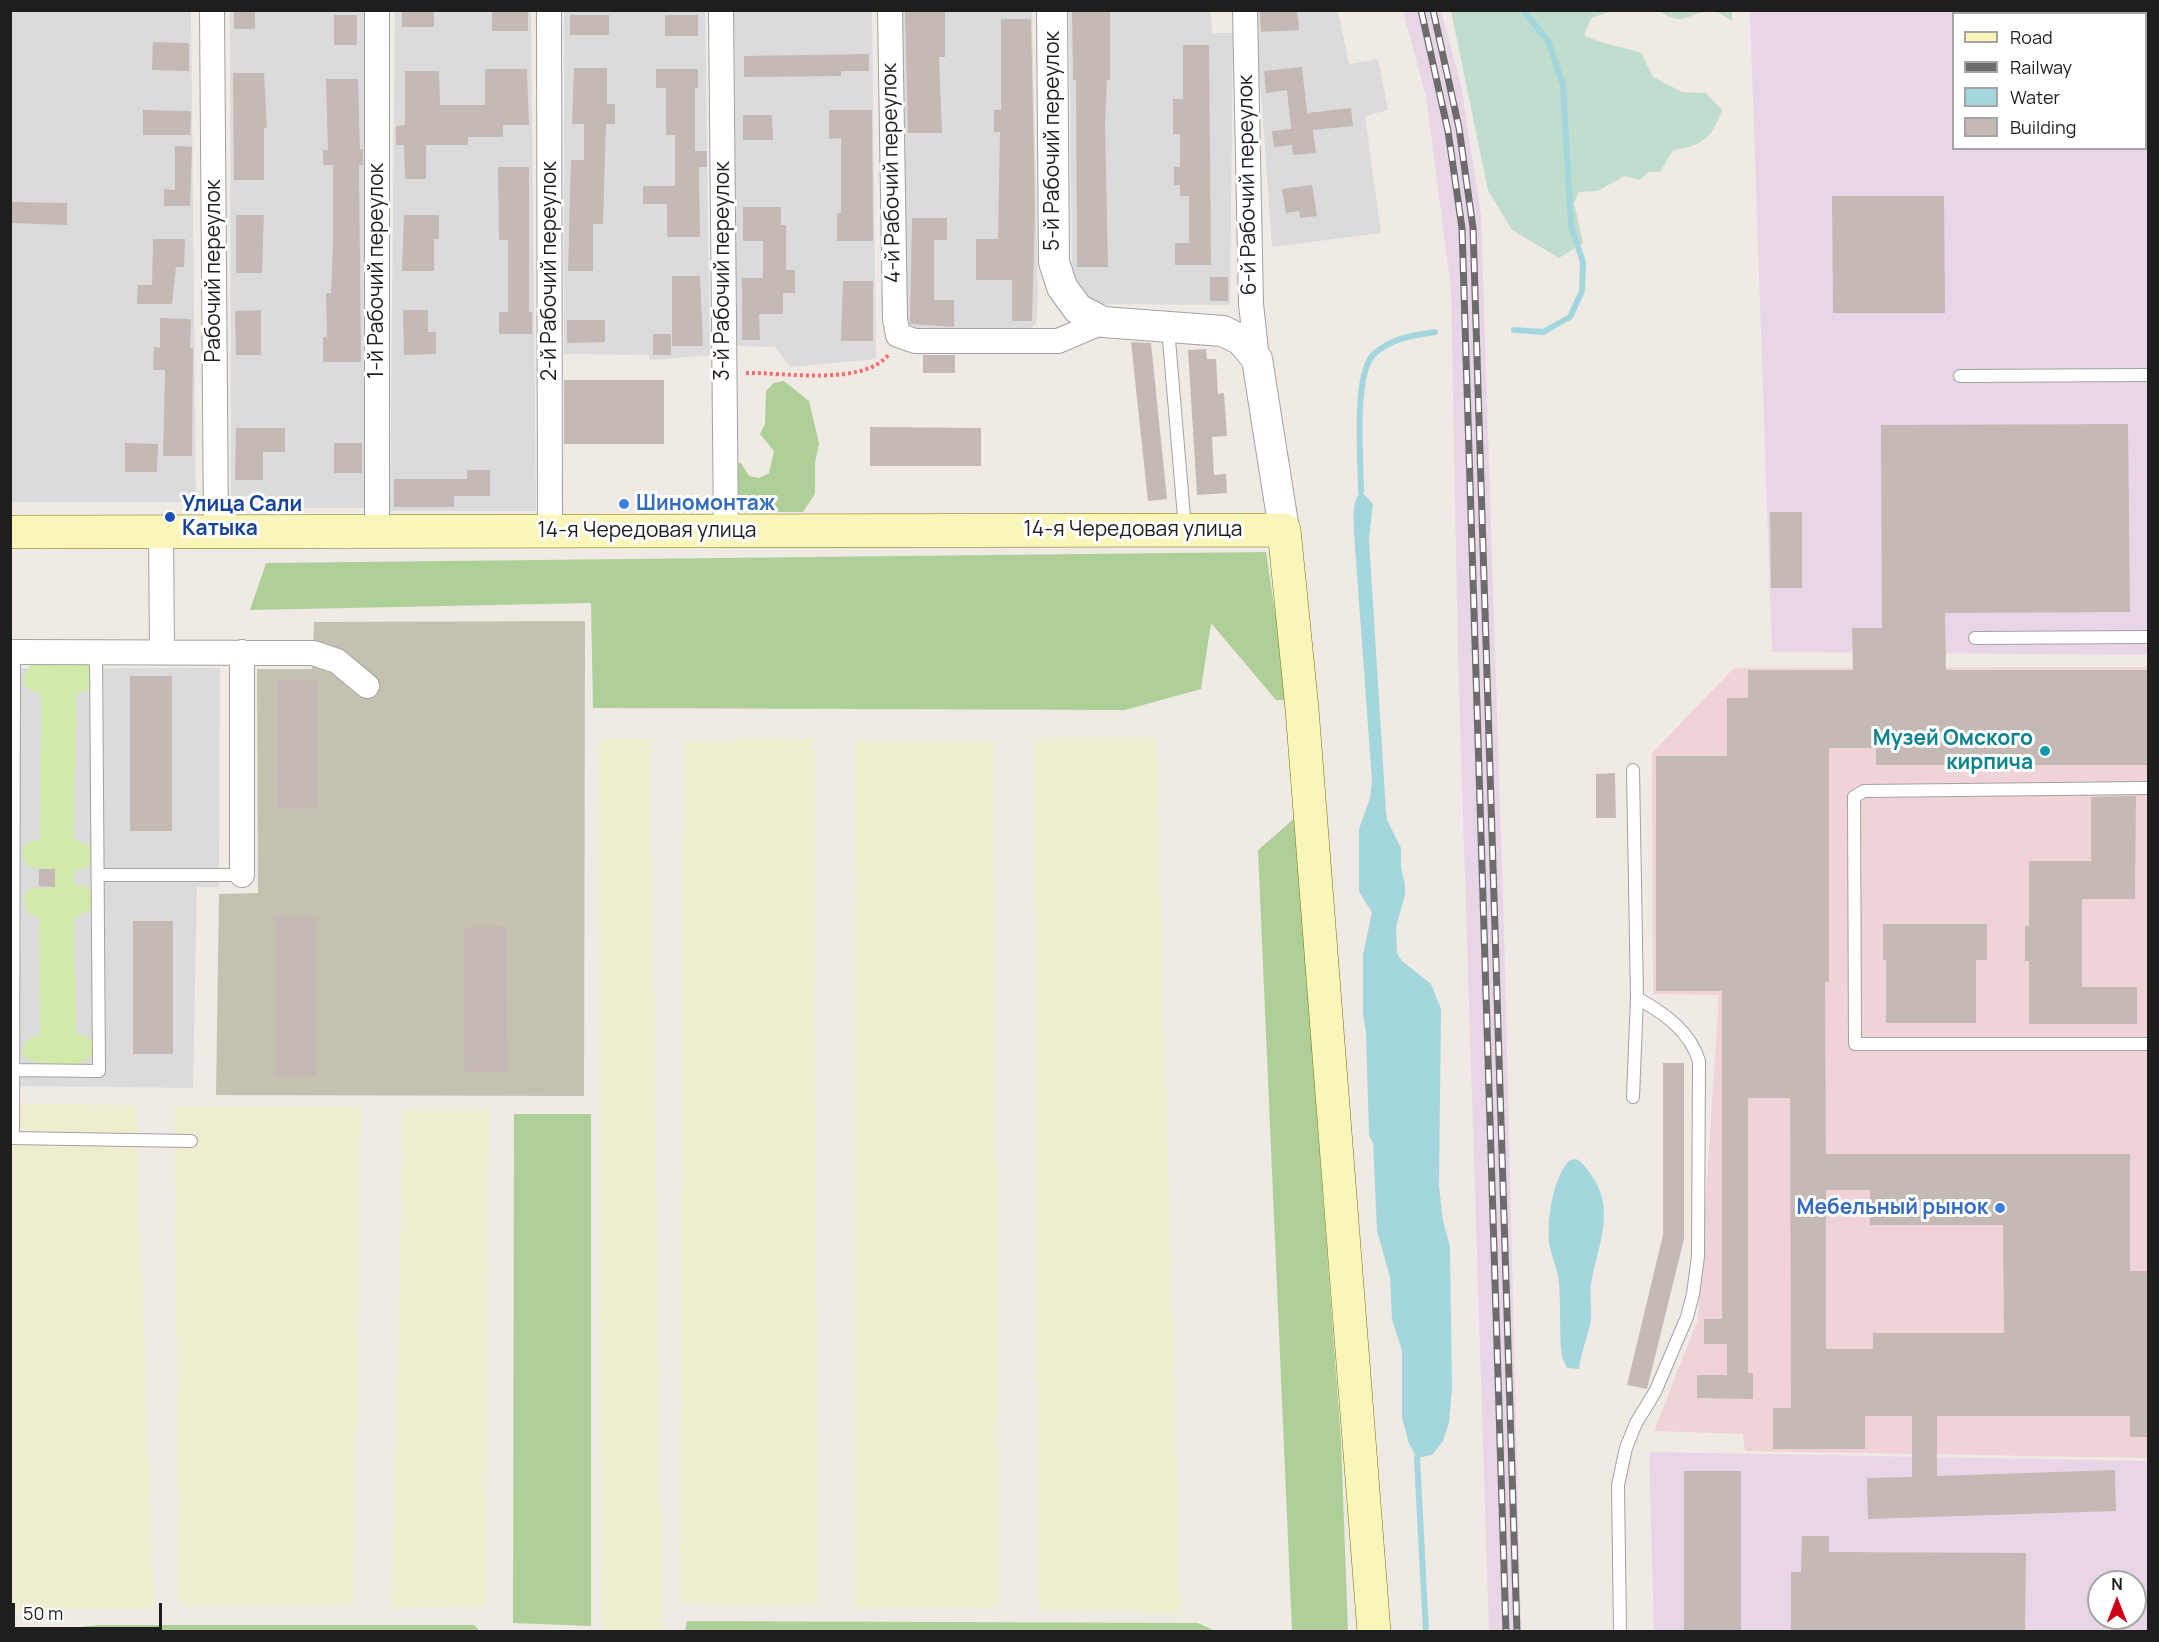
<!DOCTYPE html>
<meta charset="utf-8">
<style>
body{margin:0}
#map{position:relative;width:2159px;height:1642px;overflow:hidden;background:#efeae4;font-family:Manrope,sans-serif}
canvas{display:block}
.frame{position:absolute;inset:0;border:12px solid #1e1e1e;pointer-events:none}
.legend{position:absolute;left:1952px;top:12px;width:195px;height:138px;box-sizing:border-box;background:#fff;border:2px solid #a5a5a5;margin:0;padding:8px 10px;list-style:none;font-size:18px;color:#1e1e1e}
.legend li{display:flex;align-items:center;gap:12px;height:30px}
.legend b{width:30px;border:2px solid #a5a5a5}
.north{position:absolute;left:2087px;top:1570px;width:60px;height:60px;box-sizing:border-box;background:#fff;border:2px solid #a5a5a5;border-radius:50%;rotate:0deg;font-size:16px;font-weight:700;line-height:24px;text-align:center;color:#1e1e1e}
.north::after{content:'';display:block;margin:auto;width:21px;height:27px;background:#cd0018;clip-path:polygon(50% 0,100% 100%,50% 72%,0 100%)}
.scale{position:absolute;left:12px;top:1603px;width:150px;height:27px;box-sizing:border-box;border:3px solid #1e1e1e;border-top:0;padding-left:8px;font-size:18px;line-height:21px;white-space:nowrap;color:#1e1e1e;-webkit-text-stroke:4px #fff;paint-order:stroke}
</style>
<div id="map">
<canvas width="2159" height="1642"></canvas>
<div class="frame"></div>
<ul class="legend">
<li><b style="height:8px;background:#faf5b8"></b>Road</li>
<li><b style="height:8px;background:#6c6c6c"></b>Railway</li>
<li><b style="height:16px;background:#a4d7dd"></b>Water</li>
<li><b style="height:16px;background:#c4b9b4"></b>Building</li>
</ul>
<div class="north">N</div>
<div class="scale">50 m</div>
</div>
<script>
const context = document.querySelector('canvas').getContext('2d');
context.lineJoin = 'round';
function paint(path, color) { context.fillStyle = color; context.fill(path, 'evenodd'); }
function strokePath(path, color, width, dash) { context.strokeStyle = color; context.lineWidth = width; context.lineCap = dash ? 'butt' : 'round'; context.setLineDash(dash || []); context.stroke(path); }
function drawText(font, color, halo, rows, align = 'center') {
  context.font = font + ' Manrope,sans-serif'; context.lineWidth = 6; context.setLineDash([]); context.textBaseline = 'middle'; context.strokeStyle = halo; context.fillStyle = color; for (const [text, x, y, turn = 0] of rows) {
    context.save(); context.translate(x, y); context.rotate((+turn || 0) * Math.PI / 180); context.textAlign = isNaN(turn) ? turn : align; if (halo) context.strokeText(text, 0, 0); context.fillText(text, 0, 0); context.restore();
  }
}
const residential = new Path2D(`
 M10,11H191L196,502H11Z
 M230,11H364L367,508H265L254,496H231Z
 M395,11H531L536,511H390Z
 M564,11H705L710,355L650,360L649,355L564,354Z
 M734,11H872L876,359L790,367L775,347L735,346Z
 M899,11H1032L1038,297L1036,324L1031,328L904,329Z
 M1069,11H1211L1212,33H1233L1230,305L1095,304L1079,294L1072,275Z
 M1255,11H1338L1349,64L1378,59L1388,110L1365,116L1381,233L1272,247Z
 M11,668H220L219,887H197L193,1088L11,1086Z`);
const commercial = new Path2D(`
 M2148,667V1458L1745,1451L1743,1434L1654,1431L1698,1319L1719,995L1653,994L1652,753L1734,668Z`);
const industrial = new Path2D(`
 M1403,11H1441L1461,85L1481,215L1504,931L1521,1631H1489L1458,657L1451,288L1426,96Z
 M1750,11H2148V655L1772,652ZM1954,14H2146V148H1954Z
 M1649,1452L2148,1461V1631H1654ZM2099,1582H2135V1618H2099Z`);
const construction = new Path2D(`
 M585,621L584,1096L216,1095L219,894L258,893L257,669H312L314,622Z`);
const farmland = new Path2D(`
 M1035,738H1156L1181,1613L1038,1611Z
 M599,739H651L662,1631H607L601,1625Z
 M814,739L818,1606L680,1604L684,740Z
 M994,740L999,1608H854L855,741Z
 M11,1103L136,1105L154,1609H11Z
 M361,1106L354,1606H179L174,1107Z
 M403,1110H489L485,1607L392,1608Z`);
const grass = new Path2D(`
 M37,663L87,664L92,670V689L76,694L74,839L90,846L93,863L86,868L74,870V884L87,887C98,903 91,913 74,917L76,1034L89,1037C112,1072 39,1069 24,1057C21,1043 27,1038 40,1035L39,918L28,913L23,899L29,888L55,887V870L29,867L21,854L26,844L40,839L41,694L25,687L23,679L30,666Z`);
const forest = new Path2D(`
 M784,381L809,401L819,443L815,463V494L803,512H747L737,506L732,464L741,463L749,476L759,478L769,473L774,451L760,434L765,424L766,391L774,383Z
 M1266,552L1288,700H1276L1211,623L1201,689L1125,710L593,708L591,603L250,610L266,563Z
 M1295,818L1341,1441L1348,1631H1292L1258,850Z
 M514,1114H591V1626L513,1623Z
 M687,1621L1198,1623L1215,1631H685Z
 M98,1625H474L480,1631H78L80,1627Z`);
const wetland = new Path2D(`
 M1451,11H1612L1591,18L1584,35C1602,45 1622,46 1641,53L1653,77L1682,92L1706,93L1722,110C1712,138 1703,146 1673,150L1660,172H1648L1640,180L1624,176L1598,191L1579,192L1574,203L1583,243L1559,258L1512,230L1488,190Z
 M1659,11H1732V21C1726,17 1718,11 1710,11C1689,12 1685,28 1659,11Z`);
const water = new Path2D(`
 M1361,491L1373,504L1369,539L1386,811L1387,820L1401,848V868L1405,885V895L1396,927L1397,953L1402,961L1431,984L1441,1009L1439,1186L1443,1221L1450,1246L1452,1388L1449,1423L1443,1441L1432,1455L1417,1458L1409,1444L1402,1418V1351L1392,1319L1390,1277L1377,1231L1373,1143L1369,1136L1366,1032L1363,1013V955L1372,912L1359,892V829L1370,798L1372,781L1354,533C1354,518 1351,503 1361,491Z
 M1576,1159C1583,1163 1587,1169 1592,1176C1615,1208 1599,1244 1592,1278C1589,1292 1592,1306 1591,1320C1588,1336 1581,1352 1579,1369L1567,1368L1562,1357C1559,1332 1561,1308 1559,1283C1558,1269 1551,1256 1549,1242C1547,1219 1553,1176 1570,1160Z`);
const stream = new Path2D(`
 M1514,330L1543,332L1570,317L1582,291L1583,262L1571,226L1563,85L1548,41L1523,10
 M1361,491C1361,461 1353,374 1374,354C1391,338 1414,335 1435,332
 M1417,1458L1426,1632`);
const building = new Path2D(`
 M234,10H255V29H234Z
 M402,10H434V27H402Z
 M492,10H528V31H492Z
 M905,10H945V57H939L942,133H908Z
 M1072,10H1110V80H1107L1105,123L1108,267H1077L1076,80H1073Z
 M1284,10H1297L1299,30L1261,32L1260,12Z
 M334,15H357V45H334Z
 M570,15H609V35H570Z
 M665,15H698V36H665Z
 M1001,19H1031L1035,208L1032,321H1012V280H976V239H998L1000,132H994V110H1001Z
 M153,42L189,43V71L152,70Z
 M1183,45H1209L1211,265H1175V243H1189V196H1180V185H1174V167H1180V134H1173V99H1183Z
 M869,54V71H841V76L744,77V56Z
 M1302,67L1307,113L1351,108L1353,126L1313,130L1316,153L1293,155L1292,145L1274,147L1272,131L1291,129L1287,90L1266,93L1264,71Z
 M574,68H607V104H615V124H606L603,224H593V271H568L571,160H584V124H572Z
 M485,69H527L529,125H503V137H468V145H426V179H405L404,145H396V126L405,125V71H439L440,105H485Z
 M656,69H698V88H695V151H707V167H699L700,237H667V204H643V186H675V135H666V88H656Z
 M233,73H264L267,128H264V180H234Z
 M326,79H358L360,149H363V165H359L361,362H323V337H327L326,293H331L333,243V165H323V150H328Z
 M143,110L191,111L190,135H143Z
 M829,110H872L873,241H837V213H841V138L829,139Z
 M743,115H772L773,140H743Z
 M175,146L192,147L190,206H164V189L175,190Z
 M498,167H529V312H532V334H499V312H508V240H499Z
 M1312,185L1317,216L1300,218L1299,211L1286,213L1282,189Z
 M1832,196H1944L1945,313H1833Z
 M10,202L67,203V225L10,223Z
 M743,207H781V225H786V270H795V293H783V314H759L760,340H742V278H763V241H743Z
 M236,215H264L262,273H236Z
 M404,215H439V239H434V271H402Z
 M912,218H947V240H934V300H954V327L910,324Z
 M153,239H185L184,267H176L172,304H137L138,285H152Z
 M672,276H700L703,346H672Z
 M1210,277H1228V301H1210Z
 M843,281H873V341H841Z
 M261,310V355H236L235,311Z
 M403,310H428V332H436V354L404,355Z
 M160,318L191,319L190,348H193L192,456H163L165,370H153L154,347L160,348Z
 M567,320H605V342L567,343Z
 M653,334H671V355H653Z
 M1131,342L1151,343L1167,499L1148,501Z
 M1206,349L1207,359H1216L1218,394L1224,393L1227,436L1212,437L1214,475L1226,474L1227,493L1197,495L1188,350Z
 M923,355H955V373H923Z
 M564,380H664V444H564Z
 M2128,424L2130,612L1945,613L1946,670H2148V765H1876V748H1829V982H1825L1826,1154H2130V1271H2148V1437H2130V1416H1937V1476L2115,1470L2116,1511L1868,1519L1867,1478L1912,1477V1416H1865V1449H1773V1408H1791L1790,1098H1748V1373H1753V1399L1697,1398V1375H1727V1344H1704V1319H1722V991H1656V756H1727V698H1748V670H1853L1852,628H1882L1881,425ZM1826,1190H1870V1225H2003L2004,1333H1873V1349H1826Z
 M870,427L981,428V466H870Z
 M236,428H285V452H263V480H235Z
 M125,443L158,444L157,472H125Z
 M334,443H362V473H334Z
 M467,470H490V496H454V507H394V479H467Z
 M1770,512H1802V588H1771Z
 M130,676H172V831H130Z
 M278,680H318V808H278Z
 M1615,773L1616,818H1596V774Z
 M2136,796L2135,899H2082V987H2137V1024H2029V961H2025V926H2029V861H2091V797Z
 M39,869H55V887L39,886Z
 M275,917H316V1076H275Z
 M133,921H173V1054H133Z
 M1883,924H1987V960H1976V1023H1886V960H1883Z
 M506,926L507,1072H465L464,927Z
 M1663,1063H1684V1239L1647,1389L1627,1385L1663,1235Z
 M1684,1471H1741V1632H1684Z
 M1802,1536H1829V1552L2026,1553L2025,1632H1791V1572H1801Z`);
const path = new Path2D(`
 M746,373C783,372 864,387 889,354`);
const service = new Path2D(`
 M1168,328L1185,529
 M1960,376L2148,375
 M1975,638L2148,637
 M10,652H14L13,1138
 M1633,770L1637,998L1633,1097
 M2148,788L1864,791L1854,797L1855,1044H2148
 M98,875H242
 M13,1070L99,1071L96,653
 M10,1138L191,1141
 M1620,1632L1618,1485L1626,1448L1636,1423L1655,1392L1687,1317L1693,1294L1698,1256L1699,1061C1690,1031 1664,1013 1637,998`);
const minor = new Path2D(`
 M212,10L216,532
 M377,10V531
 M549,10L550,531
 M721,10L726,531
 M890,10L895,319L898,335L915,341H1058L1103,322
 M1245,10L1251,304L1257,359
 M161,531L162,652
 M14,652L313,653L337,661L367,686
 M242,875V652`);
const tertiary = new Path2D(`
 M1052,10L1054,262L1062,287L1078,309L1103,322L1223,331L1241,340L1257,359L1284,530`);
const secondary = new Path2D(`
 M10,532L1284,530L1302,709L1374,1632`);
const rail = new Path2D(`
 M1421,10L1448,131L1462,228L1506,1632
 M1433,10L1459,128L1473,228L1517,1632`);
const markers = [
 [624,504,6,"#3f7fe0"],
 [170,517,6,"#1a4fb4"],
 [2045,751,6,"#0f9aa8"],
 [2000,1208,6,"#3f7fe0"]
];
const streetNames = [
 ["5-й Рабочий переулок",1053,141,-90],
 ["4-й Рабочий переулок",892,173,-91],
 ["6-й Рабочий переулок",1248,185,-91],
 ["Рабочий переулок",214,271,-90],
 ["1-й Рабочий переулок",377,271,-90],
 ["2-й Рабочий переулок",550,271,-90],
 ["3-й Рабочий переулок",723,271,-90],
 ["14-я Чередовая улица",1133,530],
 ["14-я Чередовая улица",647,531]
];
const shopNames = [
 ["Шиномонтаж",636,504],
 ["Мебельный рынок",1988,1208,"right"]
];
const transitNames = [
 ["Улица Сали",182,505],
 ["Катыка",182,529]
];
const cultureNames = [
 ["Музей Омского",2033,739],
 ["кирпича",2033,763]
];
paint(residential, '#dcdbdb');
paint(commercial, '#f0d3d6');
paint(industrial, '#e8d6e7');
paint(construction, '#c4c1b0');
paint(farmland, '#eeedcf');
paint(grass, '#d1eaaa');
paint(forest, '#afcf99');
paint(wetland, '#c1ddcd');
paint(water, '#a4d7dd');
strokePath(stream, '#a4d7dd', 6);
paint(building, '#c4b9b4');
strokePath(service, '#a2a2a2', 14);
strokePath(minor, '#a2a2a2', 26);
strokePath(tertiary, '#a2a2a2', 32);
strokePath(secondary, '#767504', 34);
strokePath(path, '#fa6b6d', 4, [3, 3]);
strokePath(service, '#fff', 12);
strokePath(minor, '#fff', 24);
strokePath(tertiary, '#fff', 30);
strokePath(secondary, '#faf5b8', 33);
strokePath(rail, '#6c6c6c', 7);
strokePath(rail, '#fff', 4.5, [14]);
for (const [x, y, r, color] of markers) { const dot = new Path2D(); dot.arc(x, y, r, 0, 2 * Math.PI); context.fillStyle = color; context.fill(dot); strokePath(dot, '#fff', 2); }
drawText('21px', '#1e1e1e', '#fff', streetNames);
drawText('bold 21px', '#366cbe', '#fff', shopNames, 'left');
drawText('bold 21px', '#164399', '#fff', transitNames, 'left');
drawText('bold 21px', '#0d838f', '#fff', cultureNames, 'right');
</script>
